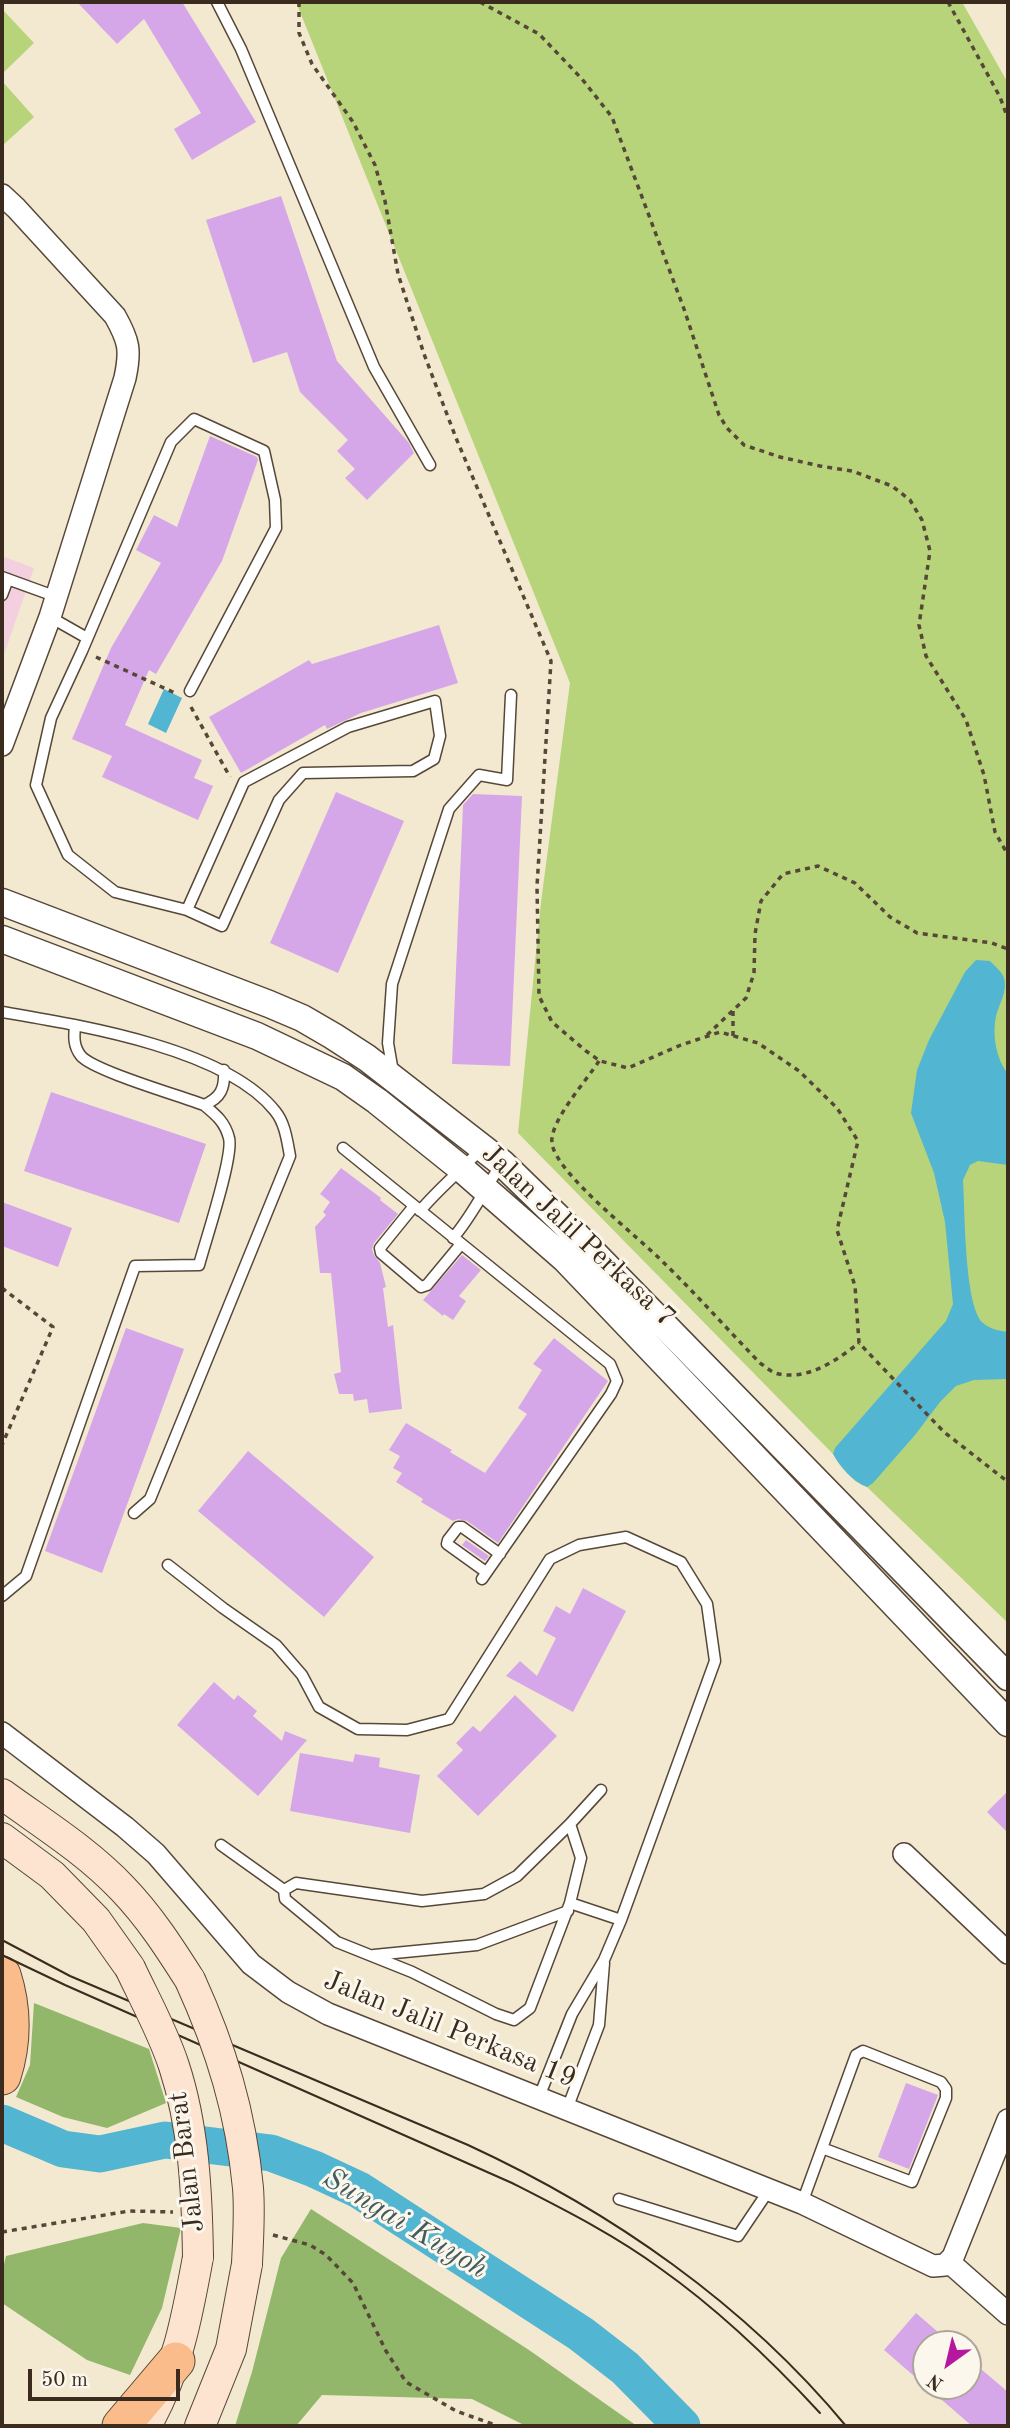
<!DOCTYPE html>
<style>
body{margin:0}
#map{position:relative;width:1010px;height:2428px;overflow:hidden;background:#f3e9d0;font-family:"Old Standard TT",serif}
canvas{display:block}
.frame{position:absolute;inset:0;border:4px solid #3b2a1e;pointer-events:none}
.north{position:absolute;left:912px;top:2330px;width:70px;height:70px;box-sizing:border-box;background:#fbf7ec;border:2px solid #aea59a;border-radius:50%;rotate:214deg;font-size:19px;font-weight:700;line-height:28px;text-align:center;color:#3b2a1e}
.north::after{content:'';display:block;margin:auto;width:24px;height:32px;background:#b5179e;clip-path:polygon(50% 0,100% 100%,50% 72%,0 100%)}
.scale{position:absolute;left:28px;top:2369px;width:152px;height:32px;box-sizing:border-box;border:4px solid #3b2a1e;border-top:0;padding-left:9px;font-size:21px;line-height:24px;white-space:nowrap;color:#3b2a1e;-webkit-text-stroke:5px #fbf7ec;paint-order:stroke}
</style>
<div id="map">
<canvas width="1010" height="2428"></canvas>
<div class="frame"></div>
<div class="north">N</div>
<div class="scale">50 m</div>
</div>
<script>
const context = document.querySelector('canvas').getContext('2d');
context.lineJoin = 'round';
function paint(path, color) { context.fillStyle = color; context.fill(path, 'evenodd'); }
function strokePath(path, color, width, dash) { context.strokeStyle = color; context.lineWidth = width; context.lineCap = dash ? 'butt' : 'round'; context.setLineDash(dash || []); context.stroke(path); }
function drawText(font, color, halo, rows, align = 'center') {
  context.font = font + ' "Old Standard TT",serif'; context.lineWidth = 6; context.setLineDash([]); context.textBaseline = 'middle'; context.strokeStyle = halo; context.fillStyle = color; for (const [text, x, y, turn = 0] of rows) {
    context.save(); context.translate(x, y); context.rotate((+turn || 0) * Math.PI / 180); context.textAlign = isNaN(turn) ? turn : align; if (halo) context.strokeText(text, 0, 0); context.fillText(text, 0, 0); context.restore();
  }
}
const built = new Path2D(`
 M2,556L34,568L2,660Z`);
const green = new Path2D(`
 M296,2H962L1008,83V1623L867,1487L855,1481L833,1454L518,1133L541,902L570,683Z
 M2,9L34,43L2,74Z
 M2,81L34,117L2,146Z`);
const forest = new Path2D(`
 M34,2003L149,2049L166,2103L107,2128L63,2117L16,2097L30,2065Z
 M311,2209L529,2350L637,2426H526L472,2399L322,2395L296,2426H235L252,2372L281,2258Z
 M143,2223L181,2228L162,2308L130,2375L87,2360L2,2303V2272L6,2256Z`);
const water = new Path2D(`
 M164,689L182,698L166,733L148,724Z
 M976,960L990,961C995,966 1002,972 1004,978C1008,991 999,1004 996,1016C992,1036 996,1059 1008,1074V1165L978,1161L970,1165L963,1180C965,1209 964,1306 983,1323C989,1329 1001,1331 1008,1332V1379L974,1380L956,1386L940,1402L915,1435L873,1483L867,1487C853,1482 840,1467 833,1454L835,1448L946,1321L953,1304L945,1222L934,1173L911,1113L917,1070L929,1040L965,972Z`);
const river = new Path2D(`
 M2,2123L63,2149L100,2154L165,2140L271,2153L314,2169L359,2190L581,2334L625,2368L682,2426`);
const building = new Path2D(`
 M77,2H182L256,122L192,160L174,129L201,113L144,19L117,44Z
 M281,196L337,361L409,443L414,453L367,500L345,478L355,469L337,451L348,440L300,392L287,352L253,363L206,220Z
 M210,436L257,457L258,460L222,561L156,674L149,670L125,725L202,760L194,778L213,786L198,820L102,777L112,756L72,739L111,648L161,563L136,550L154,515L177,527Z
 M439,625L458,683L361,713L327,729L325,725L241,773L209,717L309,660L312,664Z
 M336,792L404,821L338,973L270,943Z
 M473,794L522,796L510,1066L452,1064L463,805Z
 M51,1092L206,1144L179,1223L24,1171Z
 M341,1168L381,1198L380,1200L398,1214L374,1243L372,1249L374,1255L380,1263L386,1287L383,1288L388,1327L393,1325L402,1409L369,1413L367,1399L354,1401L353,1394H339L334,1374L341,1372L331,1273H320L315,1227L326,1215L323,1212L330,1202L320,1194Z
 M2,1202L72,1228L58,1267L2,1246Z
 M462,1255L481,1270L459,1296L466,1301L453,1320L444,1314L443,1316L423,1300Z
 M126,1328L184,1349L102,1573L45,1551Z
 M554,1338L608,1381L498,1543L467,1521L458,1519L453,1521L421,1502L423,1499L396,1482L402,1473L393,1468L400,1456L389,1450L406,1423L452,1450L450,1452L485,1473L527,1414L518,1408L542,1370L533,1364Z
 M248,1451L374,1557L324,1617L198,1511Z
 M466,1540L489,1556L485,1561L462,1545Z
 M583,1588L626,1611L573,1712L506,1676L520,1661L537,1676L556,1638L543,1631L556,1606L570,1614Z
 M214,1682L234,1700L238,1695L257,1711L253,1716L282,1741L285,1731L307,1740L258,1796L177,1725Z
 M515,1695L557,1736L478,1816L437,1776L463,1750L456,1743L473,1726L480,1732Z
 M300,1753L353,1762L355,1754L380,1758L379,1767L420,1775L410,1833L290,1811Z
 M1008,1791V1833L987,1812Z
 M906,2083L938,2095L909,2169L878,2157Z
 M916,2313L952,2344H926V2386H968V2358L1008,2392V2426H972L884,2350Z`);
const path = new Path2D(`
 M299,2V33L312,64L353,122L375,165L385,201L398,274L424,354L456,438L551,661L537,886L539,996L552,1022L586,1051L600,1061L628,1068L681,1045L720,1032L758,1043L799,1071L837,1108L858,1141L837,1230L855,1286L859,1343L944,1432L1008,1482
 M480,2L539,34L582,79L612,117L684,309L719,415L727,428L744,445L780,457L820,466L852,471L892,486L910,500L922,520L930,551L919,625L926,656L966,720L984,775L995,832L1008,855
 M948,2L1000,97L1008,119
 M96,657L175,693
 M191,707L230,777
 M733,1011V1036
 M707,1035L746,998L754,973L755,934L761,901L783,874L818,866L855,883L890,917L917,933L992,943L1008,949
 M599,1061C587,1080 549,1122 552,1143C555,1173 641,1239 664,1263C697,1295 728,1330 760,1363C766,1367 772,1373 779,1374C809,1380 837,1360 859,1343
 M2,1288L53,1327L2,1445
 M2,2232L129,2211L173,2212
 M273,2235L310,2245L326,2255L353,2283L386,2351L406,2382L456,2411L498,2426`);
const service = new Path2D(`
 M217,2L241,49L374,367L430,465
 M2,577L57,597
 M2,595L8,579
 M50,617L87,638
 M187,910L244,782L348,727L435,701L440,736L434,759L413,771L303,773L279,800L222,926L187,910L115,892L68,855L36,785L51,718L82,651L171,442L194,419L264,451L275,500L276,528L190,691
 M2,1012C78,1025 225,1048 275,1111C285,1123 287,1140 290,1156L150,1499L134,1513
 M75,1025C74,1036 73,1046 81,1056C94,1071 181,1096 204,1105C221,1098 225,1088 224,1070
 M393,1072L388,1043L392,984L449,809L479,775L507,780L511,695
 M343,1148L610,1364L617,1381L611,1394L482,1579
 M414,1206L380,1248L381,1253L421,1287L427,1285L461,1244
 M420,1211C439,1188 462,1170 482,1148
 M453,1238C473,1215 485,1188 502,1163
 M168,1565L223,1608L276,1645L302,1675L319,1707L358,1729L407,1730L449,1719L550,1559L579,1545L626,1537L681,1562L707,1604L715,1661L621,1920L604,1960L572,2014L539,2097
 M486,1572L447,1544L448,1540L458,1527H462L500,1554
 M2,1596L26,1576L135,1266L199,1265C205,1242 234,1156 229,1138C225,1122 216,1115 204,1105
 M601,1790L570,1824L517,1876L484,1894L422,1901L296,1883L284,1890L285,1899L337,1942L412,1972L496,2014L514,2020L530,2008L570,1903L621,1920
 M221,1845L284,1890
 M570,1903L581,1858L570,1824
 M374,1955L477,1945L568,1911
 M567,2109L599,2025L604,1963
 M619,2199L738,2236L769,2190
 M802,2203L856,2055L863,2051L941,2082L946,2089V2098L912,2182L822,2148`);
const minor = new Path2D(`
 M2,195L16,208L115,316C129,341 131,350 125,378L50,617L2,745
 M2,1733L125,1827L156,1854L251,1964L288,1992L328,2014L802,2203L933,2266L945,2265L953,2257L1008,2120
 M904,1854L1008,1953
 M949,2262L1008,2314`);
const tertiary = new Path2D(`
 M2,902L269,1004L302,1018L333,1036L367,1058L502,1163L573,1232L1008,1677
 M2,939L257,1036L343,1077L377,1101L463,1170L565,1259L1008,1723`);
const secondary = new Path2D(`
 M2,1794C43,1824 87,1851 122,1888C149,1916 169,1947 190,1980
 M2,1838L52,1875L96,1920L130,1968
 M146,2426C177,2371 187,2318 198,2257
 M200,2426L231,2349L247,2264`);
const motorway = new Path2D(`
 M2,1975C13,2009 13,2042 2,2076
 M121,2426L176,2361`);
const tram = new Path2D(`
 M2,1940L70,1976L468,2145C611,2211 745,2304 846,2426
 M2,1955L65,1985L512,2183C563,2209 615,2235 661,2269C719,2310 772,2361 820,2413`);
const secondaryBridge = new Path2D(`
 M130,1968C145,2000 163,2032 174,2066C194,2127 197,2193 198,2257
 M190,1980C221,2048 241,2113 248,2188C250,2213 248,2239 247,2264`);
const streetNames = [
 ["Jalan Jalil Perkasa 7",578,1236,43],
 ["Jalan Jalil Perkasa 19",450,2030,22],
 ["Jalan Barat",187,2162,-97]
];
const waterNames = [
 ["Sungai Kuyoh",405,2224,31]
];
paint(built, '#f3cfdf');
paint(green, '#b8d47a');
paint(forest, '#92b66a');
paint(water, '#52b5d1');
strokePath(river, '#52b5d1', 37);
paint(building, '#d5a7e9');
strokePath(service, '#574739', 13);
strokePath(minor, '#574739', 24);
strokePath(tertiary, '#574739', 29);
strokePath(secondary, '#574739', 32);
strokePath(motorway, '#574739', 39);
strokePath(path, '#574739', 3.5, [5, 5]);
strokePath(service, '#fff', 10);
strokePath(minor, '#fff', 21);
strokePath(tertiary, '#fff', 26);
strokePath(secondary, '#fde4d1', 30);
strokePath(motorway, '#fabc8b', 37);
strokePath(tram, '#3b2a1e', 2);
strokePath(secondaryBridge, '#574739', 32, []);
strokePath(secondaryBridge, '#fde4d1', 30);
drawText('28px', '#3b2a1e', '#fbf7ec', streetNames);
drawText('italic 30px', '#435b5d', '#fbf7ec', waterNames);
</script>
